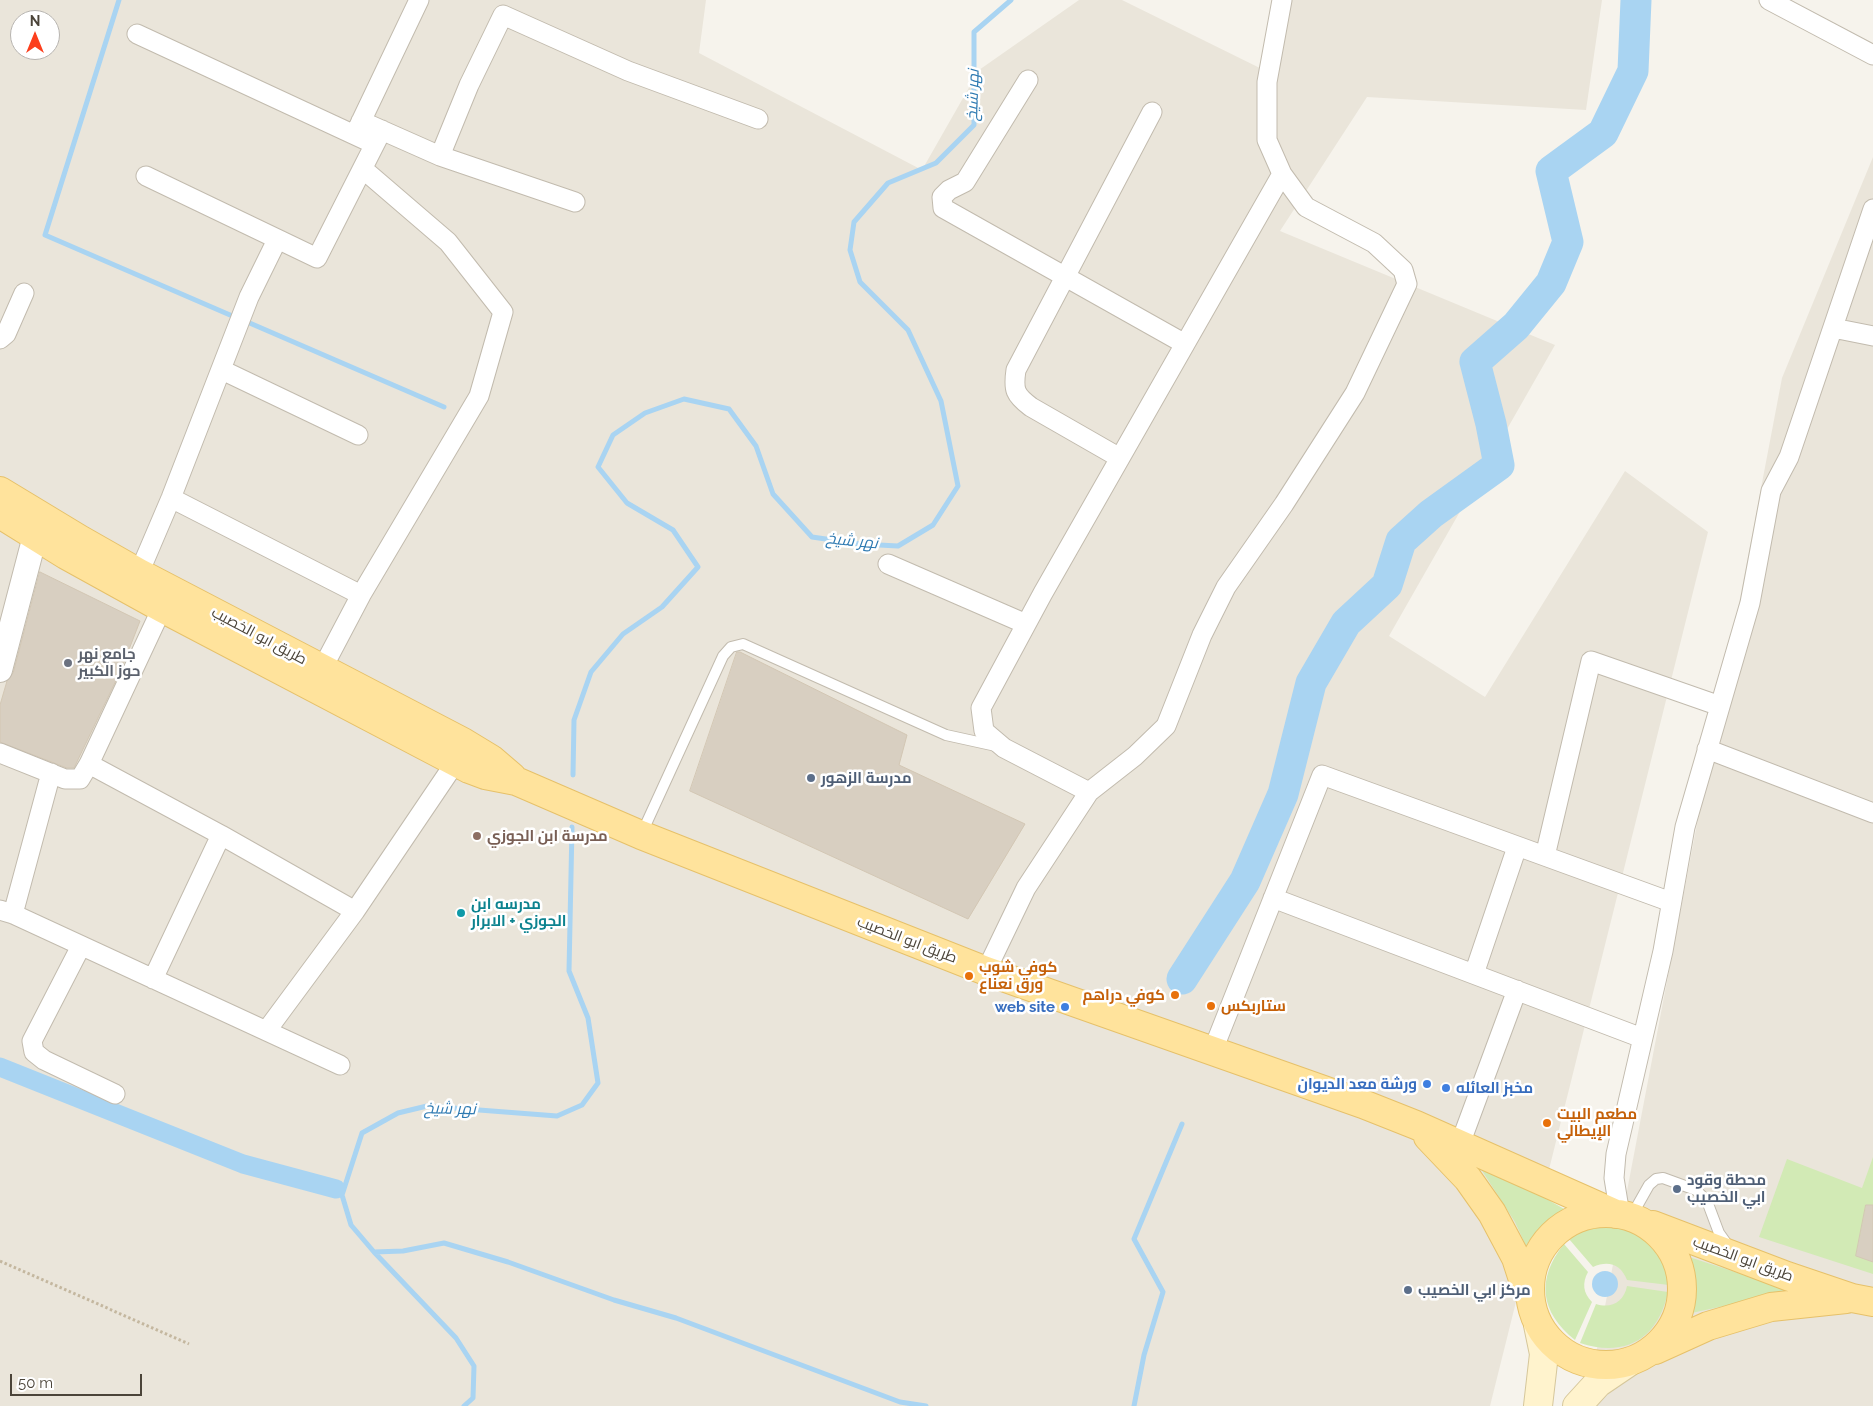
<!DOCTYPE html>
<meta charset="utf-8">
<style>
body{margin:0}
#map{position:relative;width:1873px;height:1406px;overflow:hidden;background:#f6f3ec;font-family:Raleway,sans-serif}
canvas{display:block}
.north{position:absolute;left:10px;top:10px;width:50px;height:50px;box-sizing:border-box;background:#fff;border:1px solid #b7b4b0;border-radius:50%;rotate:0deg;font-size:14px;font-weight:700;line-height:20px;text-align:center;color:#4b4439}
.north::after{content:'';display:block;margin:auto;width:18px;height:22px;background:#fc3f1d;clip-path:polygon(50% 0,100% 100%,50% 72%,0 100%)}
.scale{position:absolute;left:10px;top:1374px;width:132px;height:22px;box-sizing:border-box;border:2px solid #4b4439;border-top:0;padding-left:6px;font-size:15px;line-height:18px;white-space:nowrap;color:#4b4439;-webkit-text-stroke:4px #fff;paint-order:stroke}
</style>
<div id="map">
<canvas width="1873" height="1406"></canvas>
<div class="north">N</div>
<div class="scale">50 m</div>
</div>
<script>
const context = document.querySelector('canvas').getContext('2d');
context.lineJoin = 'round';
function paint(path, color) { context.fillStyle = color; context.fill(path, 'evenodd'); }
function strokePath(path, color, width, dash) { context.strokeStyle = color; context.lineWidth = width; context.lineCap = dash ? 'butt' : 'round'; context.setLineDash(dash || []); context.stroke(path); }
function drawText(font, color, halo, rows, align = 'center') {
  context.font = font + ' Raleway,Cairo,sans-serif'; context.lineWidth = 5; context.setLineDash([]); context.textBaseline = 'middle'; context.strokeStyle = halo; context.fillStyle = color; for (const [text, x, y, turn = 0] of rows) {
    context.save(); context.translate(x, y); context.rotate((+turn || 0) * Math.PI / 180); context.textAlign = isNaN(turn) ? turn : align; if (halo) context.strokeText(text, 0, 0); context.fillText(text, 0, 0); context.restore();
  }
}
const residential = new Path2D(`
 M0,0H706L699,53L922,170L979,70L1079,0H1122L1272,74L1274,0H1602L1586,110L1367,97L1280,231L1555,345L1389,636L1485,697L1625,471L1708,532L1490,1406H0ZM20,20H50V50H20Z
 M1873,157V1406H1586L1782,378Z`);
const green = new Path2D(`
 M1873,1157V1274L1759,1237L1787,1159L1862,1188Z
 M1481,1169L1536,1193L1566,1210C1548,1219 1536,1229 1526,1246L1515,1222Z
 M1600,1227C1640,1227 1661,1246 1669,1285L1627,1280C1621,1264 1608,1260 1593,1267L1569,1239L1583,1231Z
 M1564,1244L1588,1272C1582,1283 1583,1293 1592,1302L1575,1340C1540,1312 1536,1279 1564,1244Z
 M1686,1256L1778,1286L1785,1291L1779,1294L1687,1314C1693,1291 1692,1278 1686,1256Z
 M1627,1286L1668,1292C1658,1339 1625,1358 1580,1343L1596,1304C1611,1309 1624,1302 1627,1286Z`);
const water = new Path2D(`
 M1592 1284a13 13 0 1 1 26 0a13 13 0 1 1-26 0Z`);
const stream = new Path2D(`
 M119,0L45,235L237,318
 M245,321L444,407
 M573,775L574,720L591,672L623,634L662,607L698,567L673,530L627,503L598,467L613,435L645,413L684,399L729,409L756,446L773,494L812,537L860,544L898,546L933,525L958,486L941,401L908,330L860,282L850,250L854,222L888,183L936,163L974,125V32L1011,0
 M374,1252L403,1251L444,1243L508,1262L614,1300L676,1318L900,1402L926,1406
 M464,1406L473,1398L474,1366L456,1338L374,1252L351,1225L342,1195L362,1133L398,1113L427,1106L557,1116L582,1105L598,1083L588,1018L569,971L572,827
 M1134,1406L1144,1355L1163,1292L1134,1239L1182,1124`);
const canal = new Path2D(`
 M0,1067L243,1164L336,1189`);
const river = new Path2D(`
 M1182,979L1245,881L1283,794L1311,683L1346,623L1387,585L1401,541L1431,514L1499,465L1491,424L1475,362L1516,326L1551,283L1568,242L1551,171L1603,133L1633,71L1636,0`);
const building = new Path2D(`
 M40,572L140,621L121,670L74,768H67L0,742V705L7,681L13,673Z
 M737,652H740L907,735L899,765L1025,824L968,919L690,791Z
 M1866,1205H1873V1262L1856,1256Z`);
const path = new Path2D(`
 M0,1261L189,1344`);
const service = new Path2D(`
 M641,835L723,656L731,647L743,644L946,735L996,746
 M1629,1216L1636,1208L1649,1185L1656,1179L1663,1178L1696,1190L1707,1201L1719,1233L1729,1247`);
const minor = new Path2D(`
 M1769,0L1873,55
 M137,34L374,144
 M1028,80L965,182L949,190L942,197L943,208L1185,344
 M361,121L440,156L575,202
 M356,132L419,0
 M440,156L469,85L503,15L628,71L758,119
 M146,176L317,258L382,130
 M1833,328L1873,336
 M0,339L6,334L24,293
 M222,370L358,435
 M1120,458L1031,407C1015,395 1013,390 1016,370L1152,112
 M171,498L361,595
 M888,564L1026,624
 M139,573L171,498L249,297L277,240
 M322,669L361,595L479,396L503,312L448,242L363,169
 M1707,749L1873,813
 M0,753L65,779H80L89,764L162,608
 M89,764L221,835L355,911
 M1089,792L1004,748L984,731L981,708L1043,593L1282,174
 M1545,856L1591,661L1720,706
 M1273,898L1642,1038
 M0,910L13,914L340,1065
 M13,914L51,773
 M81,946L32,1041L34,1052L44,1060L115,1094
 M986,971L1026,888L1089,792L1135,756L1166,726L1202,635L1226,587L1284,504L1355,393L1407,284L1403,270L1374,243L1306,207L1282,174L1267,140V82L1282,0
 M1474,974L1517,847
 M153,979L221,835
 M267,1030L355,911L455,763
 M1213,1050L1322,775L1671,902
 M1460,1144L1517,990
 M1620,1215L1614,1178L1616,1154L1663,951L1685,827L1750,603L1771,491L1789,457L1873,209`);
const tertiary = new Path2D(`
 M0,670L35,536`);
const secondary = new Path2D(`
 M1538,1406L1544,1354L1538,1325
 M1577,1406L1598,1383L1629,1362`);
const primary = new Path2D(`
 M0,491L81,540L139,573L463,742L491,759L512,777
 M0,514L66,555L162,608L469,769L485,775L516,781L641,835L986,971L1363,1104L1416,1125L1616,1214
 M1428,1137L1468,1179L1492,1213L1516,1258L1527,1292
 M1530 1289a76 76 0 1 1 152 0a76 76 0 1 1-152 0Z
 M1653,1225L1787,1276L1852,1298L1873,1302
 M1655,1350L1708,1326L1771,1307L1846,1299`);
const markers = [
 [68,663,5,"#6b7280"],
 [811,778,5,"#5c6f8a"],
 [477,836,5,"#8d6e63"],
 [461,913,5,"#0f9aa8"],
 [969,976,5,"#e8710a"],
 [1175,995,5,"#e8710a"],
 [1211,1006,5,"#e8710a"],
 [1065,1007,5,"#3f7fe0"],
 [1427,1084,5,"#3f7fe0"],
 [1446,1088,5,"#3f7fe0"],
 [1547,1123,5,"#e8710a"],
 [1677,1189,5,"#5c6f8a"],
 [1408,1290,5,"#5c6f8a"]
];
const streetNames = [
 ["طريق ابو الخصيب",259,636,28],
 ["طريق ابو الخصيب",907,940,21],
 ["طريق ابو الخصيب",1743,1259,20]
];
const worshipNames = [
 ["جامع نهر",78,654],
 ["حوز الكبير",78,671]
];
const serviceNames = [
 ["مدرسة الزهور",821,778],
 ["محطة وقود",1687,1180],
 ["ابي الخصيب",1687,1197],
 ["مركز ابي الخصيب",1418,1290]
];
const educationNames = [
 ["مدرسة ابن الجوزي",487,836]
];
const cultureNames = [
 ["مدرسه ابن",471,904],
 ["الجوزي + الابرار",471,921]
];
const foodNames = [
 ["كوفي شوب",979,967],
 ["ورق نعناع",979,984],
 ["كوفي دراهم",1165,995,"right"],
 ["ستاربكس",1221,1006],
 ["مطعم البيت",1557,1114],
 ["الإيطالي",1557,1131]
];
const shopNames = [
 ["web site",1055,1007],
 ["ورشة معد الديوان",1417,1084],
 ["مخبز العائله",1456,1088,"left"]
];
const waterNames = [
 ["نهر شيخ",973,95,-88],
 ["نهر شيخ",852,541,6],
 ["نهر شيخ",450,1109,1]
];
paint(residential, '#eae5da');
paint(green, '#d2eab5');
paint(water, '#a9d4f2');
strokePath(stream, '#a9d4f2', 5);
strokePath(canal, '#a9d4f2', 19);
strokePath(river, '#a9d4f2', 31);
paint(building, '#d8cfc1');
strokePath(building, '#d3c7b4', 1);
strokePath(service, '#c2bbae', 12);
strokePath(minor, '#c2bbae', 21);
strokePath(tertiary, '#c2bbae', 26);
strokePath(secondary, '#d6c79b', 30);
strokePath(primary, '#e6c16a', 30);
strokePath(path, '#c4b79f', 3, [2.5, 2.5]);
strokePath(service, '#fff', 10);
strokePath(minor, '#fff', 19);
strokePath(tertiary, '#fff', 24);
strokePath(secondary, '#fff3cd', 28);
strokePath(primary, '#ffe39c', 28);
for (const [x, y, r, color] of markers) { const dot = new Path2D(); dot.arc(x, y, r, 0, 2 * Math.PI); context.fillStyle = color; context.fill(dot); strokePath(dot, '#fff', 2); }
drawText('15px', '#4b4439', '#fff', streetNames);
drawText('bold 15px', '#5b616d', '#fff', worshipNames, 'left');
drawText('bold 15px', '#4e5e75', '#fff', serviceNames, 'left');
drawText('bold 15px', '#785e54', '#fff', educationNames, 'left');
drawText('bold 15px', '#0d838f', '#fff', cultureNames, 'left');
drawText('bold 15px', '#c56008', '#fff', foodNames, 'left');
drawText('bold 15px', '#366cbe', '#fff', shopNames, 'right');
drawText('italic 16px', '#2e7ab2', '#fff', waterNames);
</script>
